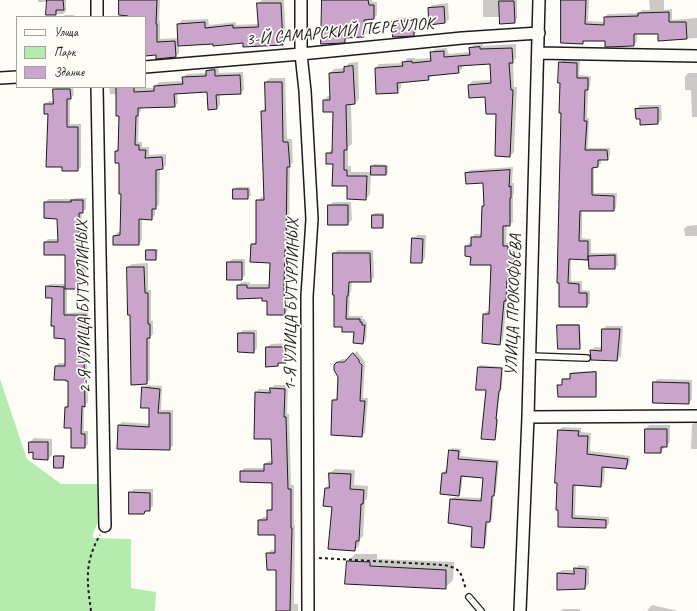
<!DOCTYPE html>
<meta charset="utf-8">
<style>
body{margin:0}
#map{position:relative;width:697px;height:611px;overflow:hidden;background:#fdfcf7;font-family:Caveat,sans-serif}
canvas{display:block}
.legend{position:absolute;left:16px;top:16px;width:130px;height:72px;box-sizing:border-box;background:#fdfcf7;border:1px solid #a3a29f;margin:0;padding:5px 7px;list-style:none;font-size:12px;color:#1c1c1c}
.legend li{display:flex;align-items:center;gap:8px;height:20px}
.legend b{width:20px;border:1px solid #a3a29f}
</style>
<div id="map">
<canvas width="697" height="611"></canvas>
<ul class="legend">
<li><b style="height:5px;background:#fdfcf7"></b>Улица</li>
<li><b style="height:11px;background:#b5ecae"></b>Парк</li>
<li><b style="height:11px;background:#cba4cb"></b>Здание</li>
</ul>
</div>
<script>
const context = document.querySelector('canvas').getContext('2d');
context.lineJoin = 'round';
function paint(path, color) { context.fillStyle = color; context.fill(path, 'evenodd'); }
function strokePath(path, color, width, dash) { context.strokeStyle = color; context.lineWidth = width; context.lineCap = dash ? 'butt' : 'round'; context.setLineDash(dash || []); context.stroke(path); }
function drawText(font, color, halo, rows, align = 'center') {
  context.font = font + ' Caveat,sans-serif'; context.lineWidth = 3.5; context.setLineDash([]); context.textBaseline = 'middle'; context.strokeStyle = halo; context.fillStyle = color; for (const [text, x, y, turn = 0] of rows) {
    context.save(); context.translate(x, y); context.rotate((+turn || 0) * Math.PI / 180); context.textAlign = isNaN(turn) ? turn : align; if (halo) context.strokeText(text, 0, 0); context.fillText(text, 0, 0); context.restore();
  }
}
const green = new Path2D(`
 M0,379L27,459L61,484H100L102,512L93,534V538L131,539V588L156,592L155,611H0Z`);
const shadow = new Path2D(`
 M38,0H66V11L63,14H47L48,2H38Z
 M120,0H160L159,21H160V39L179,38L178,24L182,20L208,19L209,25L236,22V25L259,24L258,4L262,0H284L286,40L282,44L244,42L179,45V53L176,56L145,52V17H120Z
 M324,0H372V2H377V15L373,18L367,19V33L364,36H348L344,42Z
 M483,0H517V19L514,22L500,17H483Z
 M560,0H589L588,21L605,22V17L608,14L639,13L642,10H650L649,0H664V10L672,9V20L697,18V38L659,40V33H637V41L634,45L606,40H586L582,43L562,3H560Z
 M448,3L449,19L445,22L429,8L432,5Z
 M65,15H74V17H63Z
 M417,17V31L414,35L393,22L397,18Z
 M483,44V46L516,44V58L513,61L514,87H517L514,152L510,156L497,113L486,96L469,85L472,81L492,80L491,63L462,65V69L458,72L432,76L428,79L401,81V88L397,92L376,68L379,64L404,63L407,58H415V59L432,58L431,53L435,49L447,48L448,54L470,52V48L474,45Z
 M563,60H580L579,75L591,76L590,86L588,89L587,118H589L588,148H610V156L607,159H601V163L598,166H594V193H617L616,208L613,210H582V238L591,239V253H617L618,265L615,268L589,257L588,259H571V281H582V290L590,291V303L587,306H560L562,112L560,63Z
 M358,62L359,99L355,103H351L352,144L348,147V166H351V172H372V166L374,164L388,165V173L386,174H371L370,194L366,199L348,185L327,154L333,149L334,111L324,100L328,96H331L330,73L334,69L345,68L349,63Z
 M218,67L219,73L243,72L244,90L240,93L220,94V105L217,108L208,91L177,93L178,103L175,106L141,107V111L139,113L138,142H142V147H149V155L166,154V165L163,168H160L159,205L155,208V215L151,219L142,218V240L139,244L114,236L118,232H121L122,193L120,162L116,151L119,147L120,115L117,94H110L109,87L155,88V86L159,82L184,81L183,78L187,74L207,73V71L210,68Z
 M688,73H697V117H692L691,90H685V77Z
 M270,78H285L287,139H292L293,162L290,165L288,310L284,314L263,297L238,286L242,282H250V284H270L271,262L252,244L257,241V201L261,197L265,196L262,111L266,108V82Z
 M56,87H73L74,95L70,99V124H81V167L78,170L63,166L45,104L49,101H54V90Z
 M640,105H661L662,119L658,123L636,109Z
 M513,167L512,183H514V194L513,195V222L509,225H507L506,243H511V247H517L516,274L513,277H510L509,297L507,299L503,340L499,344L484,314L487,311H490L492,264L472,256L466,246L469,243H472V238L475,234H482L483,206L485,204L484,182L466,173L470,170Z
 M237,187H250L251,195L248,198L234,190Z
 M75,198H86V209L82,212L81,237H84V266H86V281L77,288H67V313L88,312L89,331L87,354L88,402L84,406V431H88V444L85,447L72,427L66,407L69,404V380L56,366L59,363H66V338L53,297L47,287L50,284H66V254L45,242L48,239H58V218L45,203L48,199H73Z
 M333,202H351L352,220L348,224L329,206Z
 M375,213H384V225L382,227L373,215Z
 M697,225V236H685L684,229L687,226Z
 M417,235H426L425,258L422,262L413,239Z
 M149,249H158L157,258L156,259L147,250Z
 M338,250H373L374,277L371,281H352L351,292L350,293L349,316H363L362,319H365V322H367L366,340L363,343L355,331H343L334,253Z
 M232,259H245V275L242,279L228,263Z
 M148,263V290H151V321H153V334L150,337V380L146,383L131,314L128,267L132,264Z
 M560,324H580L581,346L579,348L558,326Z
 M606,326H623L621,356L617,360L591,351L595,347H602L603,330Z
 M243,330H257V348L254,352L239,334Z
 M289,343V358L285,362H281L278,365L267,347L271,344Z
 M357,351L365,362L363,398H368L365,433L362,436L332,434L333,400L338,397L349,362L339,361L342,359H348Z
 M480,365L503,367L502,388L500,390L497,418H498L496,438L495,439L488,389H477L479,367Z
 M597,371V394L596,396L558,386L563,384V380L564,378H571V374L572,372Z
 M657,379L692,380V399L688,403L654,383Z
 M147,385L162,386L161,410H173V445L170,449L119,425L122,422L150,424V407L143,388Z
 M274,385H288L287,414H289L291,485H294V525H295L294,604H298V611H277V569L267,554L271,550H276V534L259,520L263,517H268V511L273,507V482L241,472L244,468H265V464L269,461H273L272,438L256,393L259,389L271,390Z
 M695,421H697V449H691L692,425Z
 M649,425H670V442L666,446H664V448L661,452L646,429Z
 M563,427L581,428V432L591,433L590,451L630,456L629,465L626,468L605,466L604,482L600,486L576,484L575,515L609,517V524L605,527L559,526V430Z
 M34,438L52,439V455L48,459L30,442Z
 M452,448L461,449L460,456L499,460L496,492L494,494L492,519L490,521H488L486,544L484,547L473,526L451,499L454,497L482,498L484,477L463,475L461,492L459,495L443,473L445,470L448,471L450,451Z
 M57,455H65L64,465L63,467L55,457Z
 M335,469L355,470L354,485L368,486L367,499L365,501L363,536L360,539L359,546L355,550L326,488L330,484V473Z
 M134,489H153V506L144,513L130,493Z
 M355,554H377V559L454,562L453,580L445,588L348,561Z
 M579,565L589,566V584L585,588L558,573L562,570H575Z
 M652,605L678,611H647Z
 M563,609H580V611H560Z`);
const building = new Path2D(`
 M47,0H63L64,10H56V15H46Z
 M119,0H157L156,24H157V42L175,41L176,57L156,59V55L145,56V17H128V16L119,15Z
 M322,0H368L369,5H374V19L364,20V37L345,38V43L321,44Z
 M561,0H586L585,24L604,25V17L638,16V13L669,12V22H686L687,39L658,41V34H634V46L605,47V41H583V44L561,43Z
 M499,1H514L515,23L500,24Z
 M257,3H281L283,45L243,47V43L213,46V44L178,46L177,24L205,22V28L233,25V28L258,27Z
 M444,7L445,23L429,25L428,8Z
 M392,21H414V36L393,37Z
 M480,47V49L512,48L513,63H509L511,90H513L510,157L495,156L496,114H486L485,97L469,98L468,85L491,83L490,64L458,66L459,73L428,76L429,80L397,83L398,93L376,94L375,68L403,66L402,62L412,61V63L431,61L430,52L444,51V57L470,55L469,48Z
 M559,62L577,63V78H588V90H585L584,121H587L585,150H607L608,160H598V167L592,168V195L614,196V211H580L579,241H588V256L615,255V269H589L588,256V260L569,259L568,283L579,284V293H587V307H559V283H557L561,113H559L560,83H558Z
 M353,66L355,104L346,105L347,150H344V170H347V176H367L366,200L347,199V186H332L333,164H326V153H332L333,112H323V100H330L329,73L344,72V67Z
 M215,70V76L240,75L241,94L216,95L217,109L208,110L207,92L174,94L175,107L138,108V116H136L135,145H139V150H146L145,158L162,157L163,169L156,170V209H152V220L139,219V245H113V236L120,235L121,194H119V163H115V151H118L119,116H116V87H134V92L154,91V86L183,84L182,77L206,76V71Z
 M265,82H282L283,142H288L290,167H287L286,250H285L284,287L285,315H267V301H262V298L237,299V285H247V288H269L270,263L250,262L251,244H256V200H264L261,111H265Z
 M53,89H70L71,99H67V127H78V171H62V167H46L48,114H44V104H53Z
 M658,108V124L640,125V119H636L635,109Z
 M371,166H386V175H371Z
 M510,170L509,187L511,186V198H510V226H503V246H508V250H514L513,278H507L506,301H504L500,345L482,343L483,314H489L491,265H470L471,257L465,256V246H471V237H481L482,206H484L483,183L466,184L465,173Z
 M233,189H248V199H233Z
 M71,200H83V213H79V239H82V268H83V285H78V289H65V255H44V242H58L57,219L44,218V202H71Z
 M328,205H348V225H328Z
 M372,215H383V228H372Z
 M412,238L423,239L422,263H411Z
 M146,250H156V260H146Z
 M333,253H370L371,282H349L348,296H347L346,319H360V322H362V325H365L363,344L353,343L354,332H342V327H334V295H333Z
 M227,262H242V280H227Z
 M127,267H144L145,293H148V324H150V338H147V384L131,385L130,315H128Z
 M46,286L64,287V315H86V335H85L84,358L85,407L82,406L81,434H85V448H71V428H64L65,407H68V381H66V380H54L55,366H65V339L54,338V326H51L52,298H46Z
 M557,325H579L580,349H558Z
 M602,329H620L617,361L591,360L590,350L601,351Z
 M238,333H254V353L238,352Z
 M266,347H286V363H278V366L266,367Z
 M353,353L359,360V362L362,365L360,401H365L362,437L331,435L332,400H337L338,377L334,370V365L337,362H344Z
 M478,367L502,368L500,391H499L496,419L497,420L495,440L481,439L486,390H476Z
 M596,372V397H558L557,385H562V379H570V374Z
 M653,382L689,383V404L653,403Z
 M142,387L160,389L158,413H170V450L117,449L118,425L149,427V408H141Z
 M270,388L285,389L284,417H286L288,489H291V528H292L290,611H276V570H267L266,553H275V535H258V520H267V510H272V483L240,482V471H264V464H272L271,439H254L255,392L270,393Z
 M645,429H667V447H661V453H645Z
 M558,430L579,431L578,436H588L587,454L628,459L626,469L602,467L601,487L573,485L572,518L606,520V528L558,527V510H556L557,483H555Z
 M29,442H48V460L33,459V452L29,453Z
 M449,450L459,451L458,459L497,462L494,496H492L490,522H486L484,548L471,547L472,527L448,523L450,499L481,501L483,478L461,476L459,496L440,494L442,473H446Z
 M54,456H64L63,468H54Z
 M329,473L351,474L350,489L364,490L363,504H361L359,541H356L355,551L328,549L332,507L323,506L325,488H329Z
 M129,492L150,493V511H145L144,514H129Z
 M347,561L370,562V566L446,570V589L345,584Z
 M574,568L586,569L585,589L557,590V573L574,574Z`);
const path = new Path2D(`
 M319,558L444,565C463,569 460,573 466,589
 M91,611C87,581 84,563 100,535`);
const service = new Path2D(`
 M530,356L587,358
 M469,597L481,611`);
const minor = new Path2D(`
 M301,0V54L305,91L312,219L307,296L308,611
 M97,17V0
 M538,53L697,56
 M145,67L301,54L462,38L539,33
 M0,78L17,77
 M97,87L105,526
 M528,417L697,416
 M520,611L528,417L539,0`);
const streetNames = [
 ["3-Й САМАРСКИЙ ПЕРЕУЛОК",340,32,-5],
 ["1-Я УЛИЦА БУТУРЛИНЫХ",292,305,-89],
 ["УЛИЦА ПРОКОФЬЕВА",514,305,-88],
 ["2-Я УЛИЦА БУТУРЛИНЫХ",84,307,-91]
];
paint(green, '#b5ecae');
paint(shadow, '#0003');
paint(building, '#cba4cb');
strokePath(building, '#1c1c1c', 1);
strokePath(service, '#1c1c1c', 8);
strokePath(minor, '#1c1c1c', 14);
strokePath(path, '#1c1c1c', 2, [3, 3]);
strokePath(service, '#fdfcf7', 5.5);
strokePath(minor, '#fdfcf7', 11);
drawText('17px', '#1c1c1c', '#fdfcf7', streetNames);
</script>
